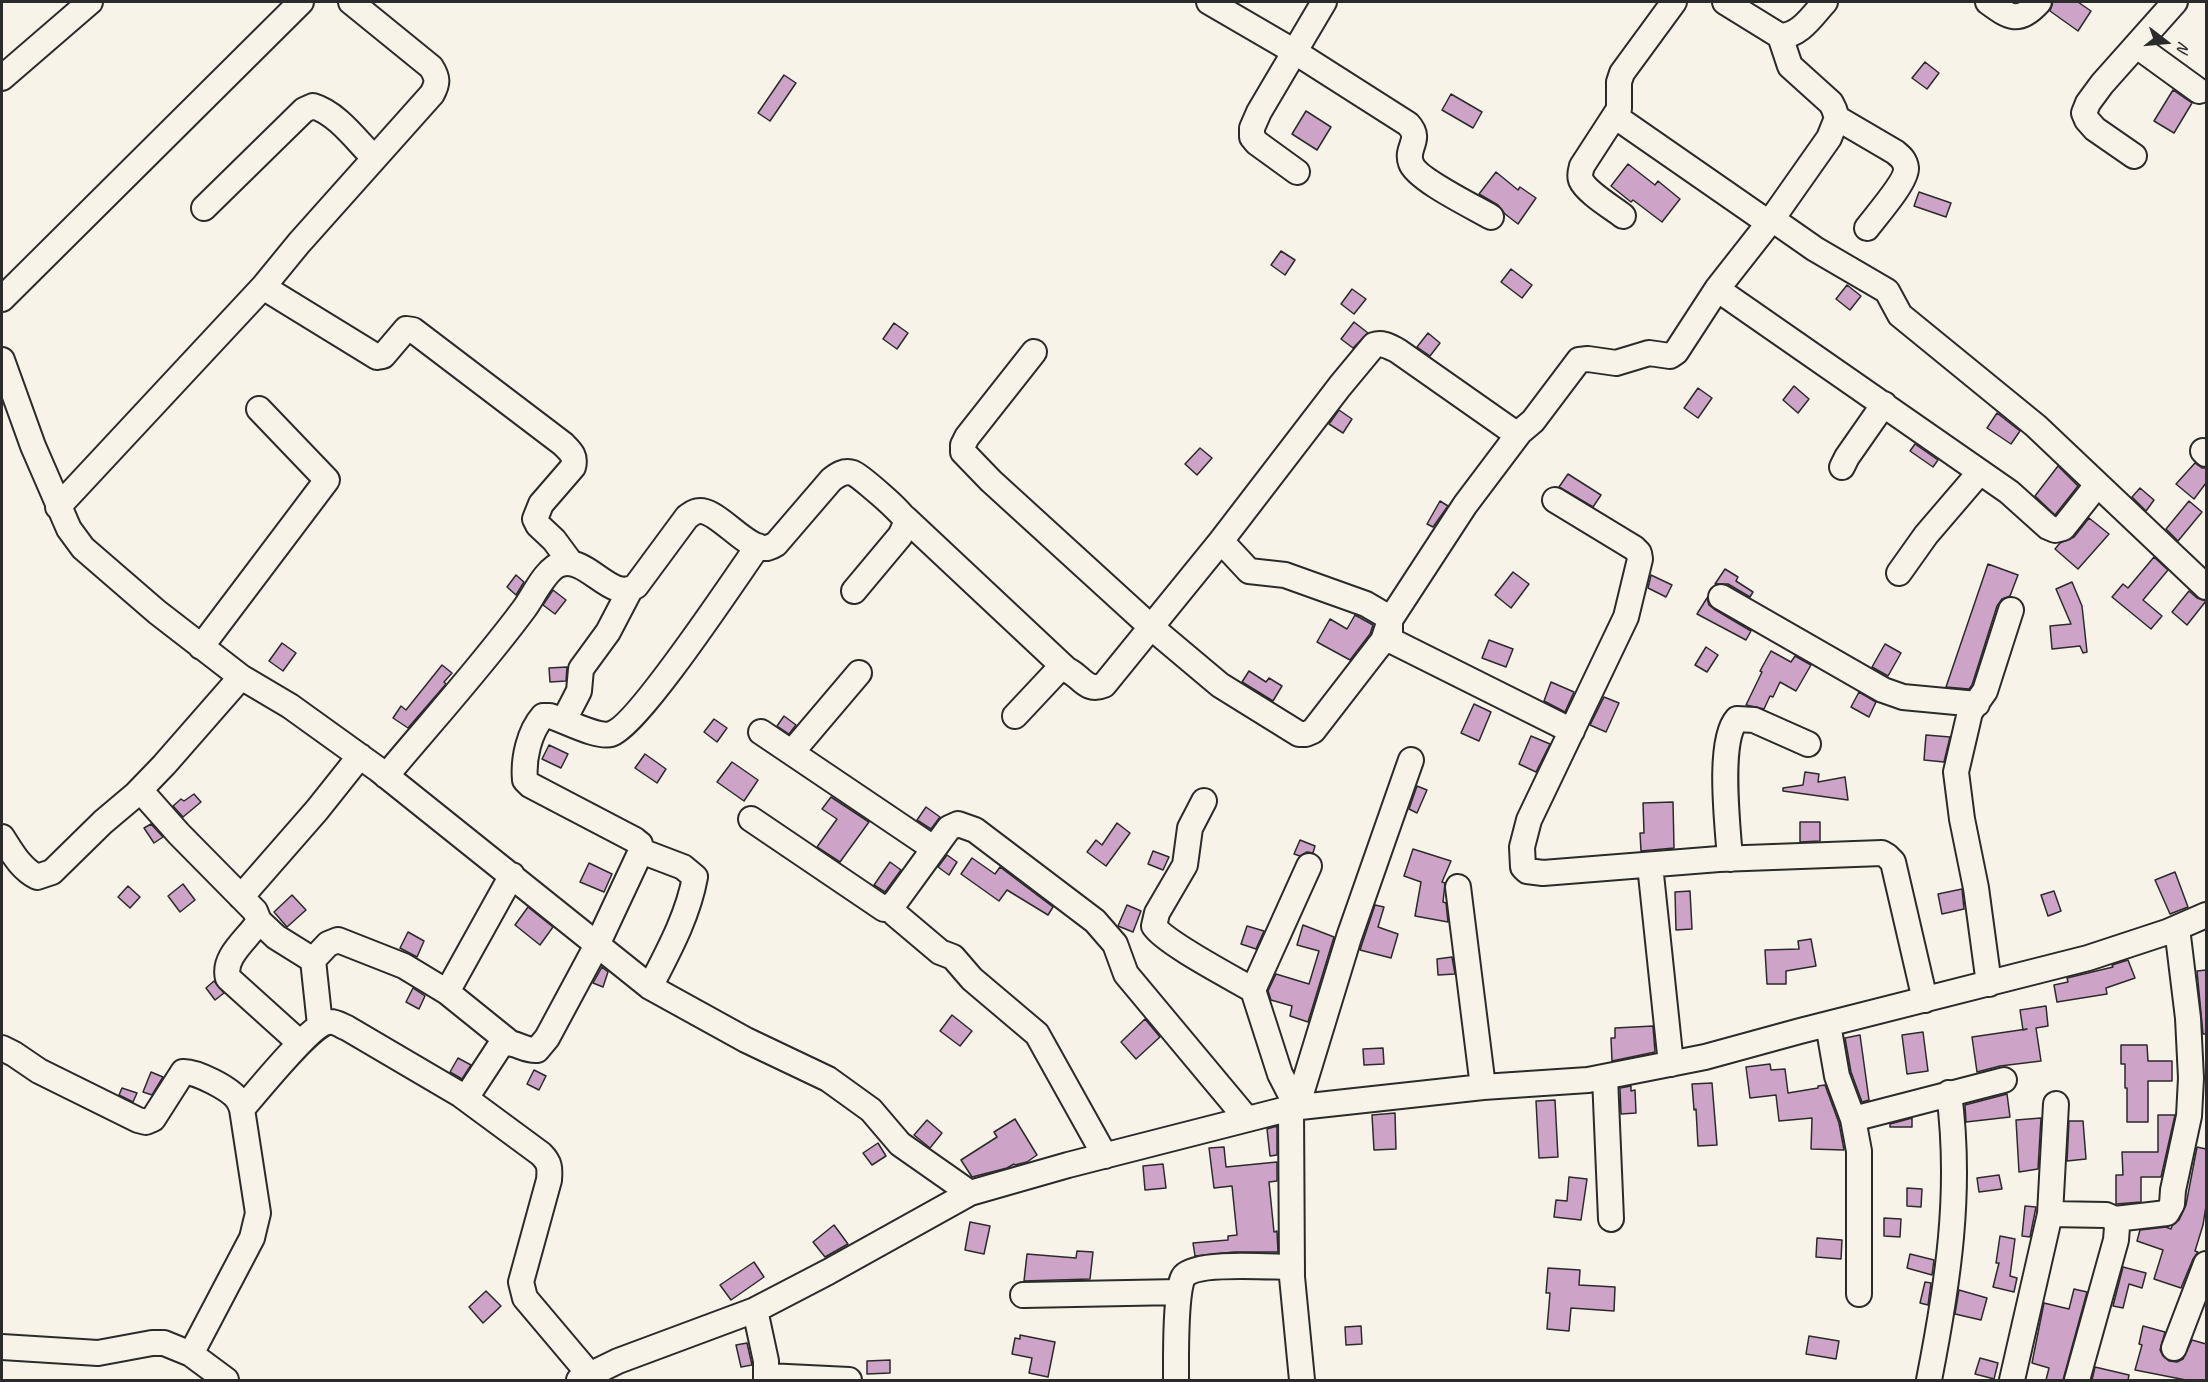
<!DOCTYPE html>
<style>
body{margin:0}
#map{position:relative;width:2208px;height:1382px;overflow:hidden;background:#f7f3e8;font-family:Caveat,sans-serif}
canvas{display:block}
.frame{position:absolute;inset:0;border:3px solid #2b2b2b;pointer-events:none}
.north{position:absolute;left:2136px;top:12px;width:60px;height:60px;-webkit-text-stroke:4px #f7f3e8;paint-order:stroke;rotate:106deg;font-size:16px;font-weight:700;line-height:24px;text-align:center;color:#2b2b2b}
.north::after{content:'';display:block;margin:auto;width:21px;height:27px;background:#2b2b2b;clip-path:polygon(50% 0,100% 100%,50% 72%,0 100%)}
</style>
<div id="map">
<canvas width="2208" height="1382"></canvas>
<div class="frame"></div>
<div class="north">N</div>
</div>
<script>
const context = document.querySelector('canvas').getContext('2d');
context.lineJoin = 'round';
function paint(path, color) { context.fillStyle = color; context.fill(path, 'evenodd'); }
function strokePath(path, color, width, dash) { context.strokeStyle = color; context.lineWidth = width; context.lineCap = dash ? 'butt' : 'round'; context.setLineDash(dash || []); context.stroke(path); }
const building = new Path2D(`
 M2053,2H2078L2091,11L2078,31L2050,11Z
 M1925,62L1939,73L1927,89L1912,78Z
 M784,75L796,83L770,121L758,113Z
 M2173,90L2192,103L2174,133L2154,121Z
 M1451,94L1482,112L1473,128L1442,110Z
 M1306,111L1331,127L1317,150L1292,134Z
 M1628,164L1655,185L1658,181L1680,199L1662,222L1633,200L1631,202L1611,186Z
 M1496,172L1518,190L1520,187L1536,198L1518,224L1505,214L1498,205L1479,194Z
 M1919,192L1951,203L1946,217L1914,206Z
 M1281,251L1295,260L1285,275L1271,265Z
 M1511,269L1532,285L1522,298L1501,282Z
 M1847,285L1861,296L1850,310L1836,299Z
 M1352,289L1366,299L1354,314L1341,304Z
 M1354,322L1368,333L1353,348L1341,339Z
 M894,323L908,333L897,349L883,339Z
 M1428,333L1440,343L1430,356L1417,347Z
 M1794,386L1809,399L1798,413L1783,400Z
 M1698,388L1712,398L1698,418L1684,408Z
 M1339,410L1352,419L1343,433L1329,424Z
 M1997,413L2020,431L2011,444L1987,428Z
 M1915,444L1938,460L1933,467L1910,451Z
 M1200,448L1212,458L1197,475L1185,464Z
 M2195,463L2202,468H2206V483L2194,499L2176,484Z
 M2058,466L2078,486L2055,515L2035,496Z
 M1568,474L1601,495L1593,507L1559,487Z
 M2140,488L2154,500L2146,511L2132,497Z
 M1440,501L1448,506L1433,527L1427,524Z
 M2189,501L2202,512L2178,541L2166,529Z
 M2089,518L2109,534L2078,569L2055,549L2060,543L2074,537Z
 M2154,557L2168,570L2143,600L2162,616L2151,629L2112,597L2123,584L2128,588Z
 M1988,564L2018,575L2010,596L2002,599L1997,606L1972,685L1969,689L1946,687Z
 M1725,569L1738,577L1736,581L1753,592L1750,597L1728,584H1715Z
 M1513,572L1529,584L1511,608L1495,595Z
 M516,575L524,582L516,595L507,587Z
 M1651,575L1672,585L1666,597L1648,588Z
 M2072,582L2082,606L2087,652L2083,653L2080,646L2052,649L2050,626L2071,624L2056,589Z
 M553,590L566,600L555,614L543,605Z
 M2189,591L2197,598L2206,601L2187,625L2172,612Z
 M1707,598L1709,605L1714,609L1751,631L1746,640L1697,614Z
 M1355,615L1373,625L1370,634L1350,660L1317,642L1330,619L1347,629Z
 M1489,640L1513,649L1506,667L1482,658Z
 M282,643L296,653L283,671L269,661Z
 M1885,644L1901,653L1888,676L1872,667Z
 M1706,647L1718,655L1707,672L1695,665Z
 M1771,651L1791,662L1795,656L1811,665L1796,691L1780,682L1773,697L1770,696L1764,709L1746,705L1762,672L1760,671Z
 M442,665L452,673L444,682L446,684L408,728L393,718L401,706L406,710Z
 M567,667L566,681L550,682L549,668Z
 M1249,671L1266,682L1269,678L1282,686L1273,701L1242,682Z
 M1551,682L1574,692L1565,712L1544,701Z
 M1859,692L1876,702L1869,717L1851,707Z
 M1604,697L1619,703L1606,732L1590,725Z
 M1474,704L1491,712L1479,741L1461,733Z
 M784,716L796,725L789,734L777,726Z
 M714,719L727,728L717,742L704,732Z
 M1926,735L1950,737L1944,762L1924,760Z
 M1531,736L1550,744L1536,772L1519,764Z
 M549,745L568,754L561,768L542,759Z
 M645,754L666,769L657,783L635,768Z
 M732,762L758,780L744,801L717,782Z
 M1805,772L1819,774L1818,782L1845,777L1848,800L1783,791V788L1803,785Z
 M1417,786L1427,790L1417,813L1409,809Z
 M194,794L201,802L183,817L173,806L181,799L184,801Z
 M831,797L869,822L840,862L817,847L837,819L822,809Z
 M1673,802L1674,848L1641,851L1640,833H1644L1643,803Z
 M926,807L940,817L931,829L917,820Z
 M1800,822H1820V841L1800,842Z
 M1117,823L1130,833L1106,866L1087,852L1096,840L1102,845Z
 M151,824L163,837L154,843L144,828Z
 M1300,840L1315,846L1313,853L1307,852L1300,856L1294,854Z
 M1413,849L1451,861L1442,882L1445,883L1443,902L1446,903L1448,922L1415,916L1421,882L1404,876Z
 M1153,851L1169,857L1163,870L1148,864Z
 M947,855L957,862L949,875L938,867Z
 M972,858L995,874L1000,867L1053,907L1048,915L1007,890L999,901L961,874Z
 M890,862L901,870L885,892L874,885Z
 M589,863L612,874L604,892L580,882Z
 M2175,872L2188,907L2170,914L2155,880Z
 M183,884L195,900L180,912L168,896Z
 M128,886L140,897L130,908L118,897Z
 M1962,889L1964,909L1942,914L1938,894Z
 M1690,891L1692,929L1676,930L1675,892Z
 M2054,891L2061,911L2048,916L2041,895Z
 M292,895L306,910L287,927L274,912Z
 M1127,905L1141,911L1133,932L1118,926Z
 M1375,905L1384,907L1378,927L1398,934L1391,958L1360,950Z
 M528,907L553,927L540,945L515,925Z
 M1303,925L1334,937L1308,1022L1290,1016L1292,1006L1271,1000L1268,991L1276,974L1309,984L1319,951L1297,945Z
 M1247,926L1264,931L1256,949L1241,944Z
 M408,932L424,941L417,957L400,948Z
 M1811,939L1816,966L1786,971V984H1767L1765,950L1799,949L1798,941Z
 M1452,957L1455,974L1438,975L1437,959Z
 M2128,960L2135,978L2106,988L2107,994L2057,1002L2054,985L2068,982L2067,978L2113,967L2112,965Z
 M602,967L608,972L603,987L593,983Z
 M2206,970V1034H2203L2197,971Z
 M214,981L224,993L215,1000L206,988Z
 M413,988L425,996L419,1009L406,1002Z
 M2046,1006L2048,1026L2036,1028L2041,1061L2000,1066L1977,1072L1972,1037L2027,1029L2023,1030L2020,1010Z
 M952,1015L972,1031L960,1046L940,1031Z
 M1145,1019L1160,1037L1136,1059L1121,1042Z
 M1653,1026L1655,1052L1612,1061L1611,1038H1615V1028Z
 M1923,1032L1928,1071L1907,1074L1902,1035Z
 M1860,1035L1869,1100L1862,1102L1851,1072L1845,1038Z
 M2121,1045H2147L2148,1061H2172V1081H2148V1122H2127V1088H2125V1064H2121Z
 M1383,1048L1384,1064L1364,1065L1363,1049Z
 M458,1058L471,1065L462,1079L450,1072Z
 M1770,1064L1771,1070L1785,1069L1788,1093L1818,1088V1086L1825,1085L1839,1123L1844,1150L1811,1149L1812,1118L1779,1121L1776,1095L1750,1098L1746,1067Z
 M534,1070L546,1076L539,1090L527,1084Z
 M151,1072L163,1077L152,1095L143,1092Z
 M1712,1083L1717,1145L1698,1146L1696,1109L1694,1110L1692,1084Z
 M1631,1086V1091L1635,1090L1636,1113L1621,1114L1620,1088Z
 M122,1088L137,1093L133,1102L119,1095Z
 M2007,1094L2010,1117L1966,1122L1965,1105Z
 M1555,1100L1558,1157L1539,1158L1536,1101Z
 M1395,1113L1396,1149L1374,1150L1372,1115Z
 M2158,1115H2175L2161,1177H2141V1202L2116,1204V1175H2123L2122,1152H2158Z
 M1912,1118V1127H1890V1124Z
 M2041,1118L2038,1169L2019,1172L2016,1120Z
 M1015,1119L1037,1155L1027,1162L1015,1165L1014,1164L1007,1168L972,1177L961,1160L997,1137L994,1132Z
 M927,1120L942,1133L930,1148L914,1135Z
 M2069,1121H2083L2086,1159L2067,1161Z
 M1277,1126V1155L1270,1156L1267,1129Z
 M878,1143L886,1156L872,1165L863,1153Z
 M1224,1147L1226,1167L1277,1162V1181L1269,1182L1274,1232L1277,1231L1278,1252H1234L1195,1256L1193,1243L1228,1240V1236L1237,1235L1232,1186L1214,1188L1209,1148Z
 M2197,1147L2206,1149V1206L2203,1225L2195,1251L2198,1252L2193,1259L2181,1288L2154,1279L2163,1250L2137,1241L2140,1230L2166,1227L2171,1229L2172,1226L2179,1220L2186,1205Z
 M1163,1164L1166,1188L1145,1190L1143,1166Z
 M1999,1175L2002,1189L1979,1192L1977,1178Z
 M1569,1177L1587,1179L1581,1220L1554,1217L1556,1200L1567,1201Z
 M1907,1188L1922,1189L1921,1207L1907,1206Z
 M2025,1206L2036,1207L2030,1237L2022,1236Z
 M1884,1218L1901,1219L1900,1237L1884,1236Z
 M970,1222L990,1226L984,1254L965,1250Z
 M834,1225L848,1244L825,1257L813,1242Z
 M2000,1236L2015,1239L2010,1276L2017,1278L2014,1292L1993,1287L1999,1263H1996Z
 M1817,1238L1842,1240L1841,1259L1816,1257Z
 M1077,1251L1093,1252L1090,1279L1024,1281L1027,1254L1076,1258Z
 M1910,1254L1934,1260L1932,1275L1907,1268Z
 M754,1262L764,1277L731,1300L720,1285Z
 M2123,1267L2146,1273L2142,1288L2129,1284L2123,1308L2113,1306Z
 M1548,1268L1580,1270L1579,1285L1615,1287L1614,1311L1571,1308L1569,1331L1547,1329L1550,1293H1546Z
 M1925,1282L1931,1283L1928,1305L1920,1303Z
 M2074,1289L2087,1292L2063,1380H2046L2049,1368L2032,1363L2044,1303L2069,1309Z
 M1959,1290L1987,1298L1981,1320L1955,1314Z
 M486,1291L501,1306L483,1323L469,1307Z
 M1361,1326L1362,1344L1346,1345L1345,1327Z
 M2143,1326L2165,1332L2160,1350L2163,1356L2169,1361L2177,1362L2183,1359L2192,1340L2206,1344V1380H2186L2135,1370L2142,1345L2139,1344Z
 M1020,1335L1055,1342L1048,1377L1029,1373L1032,1358L1012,1354L1015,1338L1020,1339Z
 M1809,1336L1839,1341L1836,1359L1806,1354Z
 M747,1343L752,1365L741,1367L736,1345Z
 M1980,1358L1998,1363L1994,1379L1975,1374Z
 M890,1360V1373L867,1374V1361Z
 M2095,1367L2129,1375L2128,1380H2092Z`);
const minor = new Path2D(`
 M1209,2L1295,52L1408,124C1423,140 1405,147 1411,163C1416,179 1474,207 1491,217
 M1725,2L1780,36C1800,36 1812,16 1825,2
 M1988,2C2010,18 2019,24 2039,2
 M2137,46L2199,91
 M2,78L90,2
 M1616,117L1763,219H1772L1815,249L1887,291L1900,315L2036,426L2206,587
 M1837,118L1895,152C1901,157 1905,160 1906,168C1907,181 1876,216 1867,228
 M2134,156L2095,129L2087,120L2084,113L2088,103L2102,84L2175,2
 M1297,172L1257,143L1252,137V128L1259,112L1324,2
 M204,208L304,110L313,106C337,113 357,141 374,158
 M1623,216C1613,208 1586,192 1581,180C1579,175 1581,170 1582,166L1619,109V82L1622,73L1674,2
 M263,287L377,357L383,356L406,329L413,330L563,444C571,452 576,456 573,467L541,504L535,519L538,525L554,540L571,563
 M1717,289L2009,492L2048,527L2055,530L2063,528L2097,485
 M2,299L301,2
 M1034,352L967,437L963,445V452L991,481L1151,627L1220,685L1299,734H1306L1313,731L1378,647L1383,641L1390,640L1572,731
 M2,360L33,446L69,529L83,548L157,612L241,677L290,706L379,770L650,987L746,1040L828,1079L871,1110L900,1144L970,1193
 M2203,451L2206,454
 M1842,467L1847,457L1884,404
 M1555,500L1634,548L1639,553L1640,559L1626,617L1529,820L1522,847L1523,867L1527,871L1543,873L1719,859L1882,853L1887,856L1893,862L1925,1000
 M58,507L263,287L299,243L432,94C438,83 438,78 431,67L351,2
 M905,518L1066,669
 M1221,541L1249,571L1285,575L1366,604L1383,614L1390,620V636
 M1899,573L1926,535L1980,472
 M1721,597L1883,690L1903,697L1977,704
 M1383,641L1390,620L1465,505L1520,432
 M201,647L327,480L259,409
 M1015,716L1060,668C1080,670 1083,694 1104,685L1221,541L1340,386L1374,345C1383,342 1390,347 1398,351L1512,431L1520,432L1533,421L1579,360L1588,359L1616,363L1649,353L1670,356L1676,352L1717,289L1772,219L1829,138L1837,118L1834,109L1831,103L1790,66L1780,36
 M564,720L579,691L581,669L608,632L630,590
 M761,732L933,848
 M792,752L859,673
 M386,776C432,721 481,667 524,609C533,597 546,568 561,564C588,556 611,603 636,586L687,517C690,515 692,513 695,512C715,504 744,550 767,548C770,547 773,546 776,544L831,480C837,475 844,470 853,473C859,475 902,512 904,518C907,524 903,530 900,536L854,591
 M140,790L179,834L255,911L259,921C249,938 222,956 228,978L300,1043
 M1204,801L1190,828L1185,865L1157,913L1154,926C1165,943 1233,978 1253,990
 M751,819L884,909L890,907L896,901L949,828L958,824L975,830L1095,921L1115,944L1126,974L1247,1119
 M2,837C12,852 20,868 37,877L52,872L103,822L135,795L164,765L241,677
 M641,851L683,867L695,877C688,916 668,952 650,987
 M1730,859C1728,828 1717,741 1737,719L1754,720L1808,744
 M1650,865L1671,1064
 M1458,887L1483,1087
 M241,897L317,810L360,756
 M890,907L895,914L940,952L953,957L972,979L1037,1034L1105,1156
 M259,921L276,937L313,960L320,1025
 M313,960L328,944L338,940L404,966L447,992L509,1042
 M1989,984L1976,888L1962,819L1956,772L1970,712L1985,691L2011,610
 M447,992L512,875
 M1828,1024L1837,1076L1853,1119L1859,1151V1294
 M2,1048L14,1054L39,1071L138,1120L146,1122L153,1119L183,1072C196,1071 231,1089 238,1100C240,1103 241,1106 242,1109L258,1213L252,1238L191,1354
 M1605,1077L1611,1219
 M466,1098L502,1043C515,1041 524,1051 537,1050L547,1038L597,945L641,851L640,844L635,840L530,785L525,780C523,759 529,732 543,716H550C564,720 597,738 611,734C638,726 736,577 758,546
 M1297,1107L1349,937L1411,760
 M1297,1107L1280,1074L1253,990L1309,866
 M1291,1108L1292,1277L1302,1380
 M242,1109C256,1093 312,1023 329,1022C335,1021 342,1026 347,1028L461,1095L541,1154C550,1163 550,1168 549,1180L521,1282L525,1298L590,1375
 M1853,1119L2004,1080
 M2050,1214L2106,1215L2115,1219L2117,1227L2116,1240L2077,1380
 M2115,1219L2167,1213L2172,1204L2173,1190L2189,1116L2191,1078L2188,1018L2177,928
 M1023,1295L1179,1292
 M755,1310L766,1361V1380
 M2,1347L98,1353L152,1343H164L191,1354L226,1380
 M2174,1348L2206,1264
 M767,1376L849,1380
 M579,1380L618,1361L755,1310L828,1272L970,1193L1068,1165L1291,1108L1483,1087L1588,1080L1705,1057L1800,1031L2088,958L2167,932L2206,915
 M1176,1380C1176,1363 1175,1286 1184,1276C1198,1261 1270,1267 1292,1267
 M1929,1380C1948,1283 1962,1192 1949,1093
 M2012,1380L2050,1214L2056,1104`);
paint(building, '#cea3c8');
strokePath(building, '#2b2b2b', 1.5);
strokePath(minor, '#2b2b2b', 28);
strokePath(minor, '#f7f3e8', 24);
</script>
